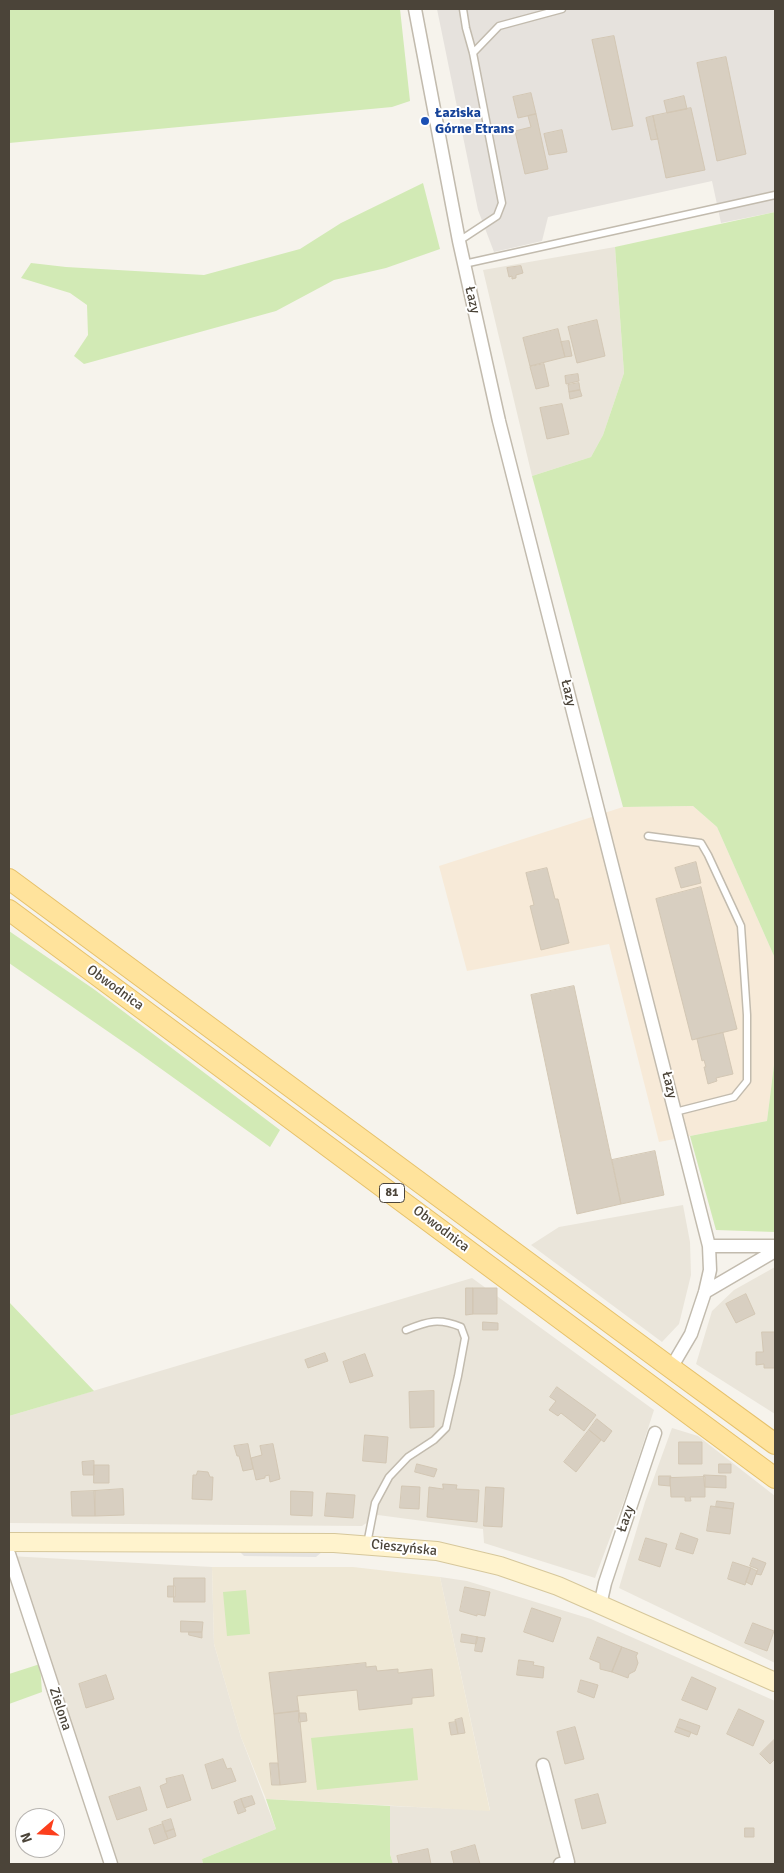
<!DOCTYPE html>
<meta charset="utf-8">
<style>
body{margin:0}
#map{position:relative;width:784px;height:1873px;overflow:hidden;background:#f6f3ec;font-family:Signika,sans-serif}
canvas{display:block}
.frame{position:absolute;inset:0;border:10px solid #4b4439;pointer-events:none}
.north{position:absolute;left:15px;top:1808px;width:50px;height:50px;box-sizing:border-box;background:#fff;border:1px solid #b7b4b0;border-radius:50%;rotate:251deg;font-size:14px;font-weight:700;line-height:20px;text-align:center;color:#4b4439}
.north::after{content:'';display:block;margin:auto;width:18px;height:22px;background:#fc3f1d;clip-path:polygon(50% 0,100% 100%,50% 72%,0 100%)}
</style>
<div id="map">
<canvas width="784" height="1873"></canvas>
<div class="frame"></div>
<div class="north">N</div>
</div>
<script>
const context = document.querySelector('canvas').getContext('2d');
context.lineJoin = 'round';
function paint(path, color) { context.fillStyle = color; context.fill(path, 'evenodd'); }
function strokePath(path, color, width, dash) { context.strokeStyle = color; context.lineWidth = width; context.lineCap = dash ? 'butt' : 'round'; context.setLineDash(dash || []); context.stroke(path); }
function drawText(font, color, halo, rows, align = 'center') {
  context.font = font + ' Signika,sans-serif'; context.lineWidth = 4; context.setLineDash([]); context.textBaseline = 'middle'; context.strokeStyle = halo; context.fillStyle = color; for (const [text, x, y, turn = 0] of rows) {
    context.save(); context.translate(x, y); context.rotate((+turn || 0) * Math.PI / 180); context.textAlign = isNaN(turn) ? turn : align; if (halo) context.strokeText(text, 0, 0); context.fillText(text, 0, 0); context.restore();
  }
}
const residential = new Path2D(`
 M615,247L624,373L603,435L591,457L532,476L483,270Z
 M683,1205L690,1242L691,1275L679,1324L662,1342L531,1245L559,1227Z
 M775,1267V1414L696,1364L712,1311L734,1290Z
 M472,1278L654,1410L629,1487L595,1578L484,1543L483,1529L378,1515L362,1526L9,1523V1416Z
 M672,1428L698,1436L775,1496V1663L619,1588L645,1502Z
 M9,1556L212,1567L214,1644L241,1737L276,1829L202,1859L203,1864H109Z
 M440,1577L467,1581L591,1619L775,1701V1864H393L390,1854V1806L490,1810Z`);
const commercial = new Path2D(`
 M693,806L717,827L774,956L775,1057L767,1121L659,1142L609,944L467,971L439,866L623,807Z`);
const industrial = new Path2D(`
 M437,9H775V212L721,223L712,181L548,217L542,241L494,252L478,210Z`);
const education = new Path2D(`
 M212,1567H353L440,1577L490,1811L266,1799L241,1737L214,1644Z`);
const green = new Path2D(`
 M9,9H400L410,101L392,107L9,143Z
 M423,183L440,249L386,268L334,280L276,311L84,364L74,356L88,335L87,305L70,293L21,278L31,263L66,267L204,275L300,249L341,223Z
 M775,212V1010L774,956L717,827L693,806L623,807L532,476L591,457L603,435L624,373L615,247Z
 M9,931L95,990L280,1130L270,1147L139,1053L9,963Z
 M775,1057V1232L716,1230L690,1136L767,1121Z
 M9,1302L94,1391L9,1416Z
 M246,1590L250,1634L227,1636L223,1592Z
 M40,1664L42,1692L9,1704V1674Z
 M413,1728L418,1780L317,1790L311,1738Z
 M266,1799L390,1806V1854L393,1864H203L202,1859L276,1829Z`);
const parking = new Path2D(`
 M237,1549L323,1551L316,1557L244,1556Z`);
const building = new Path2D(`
 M614,36L633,126L612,130L592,40Z
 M726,57L746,154L717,161L697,63Z
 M531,93L536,114L518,118L513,97Z
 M684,96L687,109L667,113L664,101Z
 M691,108L705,170L666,178L653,116Z
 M536,114L548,169L525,174L515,131L531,127L528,116Z
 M653,116L658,139L651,140L646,118Z
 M562,130L567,152L549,155L544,134Z
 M521,266L523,273L516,275V278L512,279V276L509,277L507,268Z
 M597,320L605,356L577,363L568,327Z
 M558,329L565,357L530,366L523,338Z
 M569,341L572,356L565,357L561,342Z
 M544,364L549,386L536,389L530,367Z
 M578,374L579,381L566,384L565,376Z
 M579,383L580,390L569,392L568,385Z
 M580,390L582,396L570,399L569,392Z
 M562,404L569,434L547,439L540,408Z
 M696,862L701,883L681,888L675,868Z
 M547,868L555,899H558L569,943L541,950L530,906L534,905L526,873Z
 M701,887L737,1029L692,1040L656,899Z
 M574,986L621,1204L577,1214L531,995Z
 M723,1033L733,1074L716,1078L717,1081L708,1084L704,1067H706L704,1060L702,1061L697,1039Z
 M655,1151L664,1195L621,1204L612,1160Z
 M466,1288H473V1314L466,1315Z
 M473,1288H497V1314H473Z
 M746,1294L755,1314L736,1323L726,1304Z
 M483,1322L498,1323V1330H483Z
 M762,1332H775V1368H764V1364L756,1365V1352H763Z
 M325,1353L328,1361L308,1368L305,1360Z
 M365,1354L373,1376L350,1383L343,1362Z
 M557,1387L596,1415L584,1431L561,1413L558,1416L549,1410L556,1401L550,1397Z
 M434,1391V1427L410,1428L409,1392Z
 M597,1419L612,1431L604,1442L589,1430Z
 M589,1430L601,1440L576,1472L564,1462Z
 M365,1435L388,1437L386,1463L363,1461Z
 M679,1442H702V1464H679Z
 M248,1444L253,1469L243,1471L239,1456H237L234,1446Z
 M273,1444L280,1479L270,1482L269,1475L265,1476V1478L256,1480L251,1458L262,1455L260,1446Z
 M94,1461V1475H83L82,1462Z
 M417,1464L437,1469L434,1477L415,1472Z
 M719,1464H731V1473H719Z
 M94,1465H109V1483H94Z
 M198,1471L208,1472L210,1477H213L212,1500L192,1499L193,1475H196Z
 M704,1475L726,1476V1488L705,1487Z
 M659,1476H671L670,1478V1486L659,1485Z
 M705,1477V1497H690L691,1501H685V1497H671L670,1478Z
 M443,1484L457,1485L456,1489L479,1490L477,1522L427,1517L429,1487L443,1489Z
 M402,1486L420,1487L419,1509L400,1508Z
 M486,1487L504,1488L502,1527L484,1526Z
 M123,1489L124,1515L95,1516L94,1491Z
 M95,1491V1516H72L71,1492Z
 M291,1491L313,1492L312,1516L291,1515Z
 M327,1493L355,1495L353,1518L325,1516Z
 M717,1501L734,1503L733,1509L716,1507Z
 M711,1506L733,1509L730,1534L707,1531Z
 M681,1533L698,1539L693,1554L676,1549Z
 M646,1538L667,1544L660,1567L639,1560Z
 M753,1558L766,1563L761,1575L756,1574L758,1569L750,1566Z
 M733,1562L751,1568L745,1585L728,1579Z
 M751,1568L757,1571L752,1585L746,1582Z
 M174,1578H205V1602H174Z
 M168,1586H175V1597H168Z
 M465,1587L490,1592L485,1616L477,1614V1616L460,1611Z
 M532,1608L561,1618L553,1642L524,1632Z
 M181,1621L203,1622L202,1632H181Z
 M753,1623L774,1631L767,1651L745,1643Z
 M189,1632H202V1638L189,1635Z
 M462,1634L478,1637L476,1644L461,1642Z
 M477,1637L485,1638L482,1652L475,1651Z
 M598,1637L622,1647L612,1672L600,1669V1663L590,1659Z
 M622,1647L638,1653L636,1656L638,1663L635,1671L629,1674L628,1678L612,1672Z
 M519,1660L534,1662L533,1665L544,1667L543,1678L517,1675Z
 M366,1663V1667L376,1666L377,1671L398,1669V1673L432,1669L434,1696L412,1698V1704L359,1710L357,1690L297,1696L299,1711L274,1714L269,1673Z
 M106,1675L114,1699L86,1708L79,1684Z
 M692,1677L716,1688L707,1710L682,1700Z
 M581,1680L598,1685L594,1698L578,1692Z
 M739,1709L764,1721L753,1746L727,1734Z
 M299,1711L306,1782L280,1785L274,1714Z
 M299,1713H306L307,1721L299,1722Z
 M462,1718L465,1733L458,1734L455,1720Z
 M680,1719L700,1726L697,1735L677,1727Z
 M456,1722L458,1734L451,1735L449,1723Z
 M575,1727L584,1759L565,1764L557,1732Z
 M677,1727L691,1732L689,1737L675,1732Z
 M775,1739V1759L770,1764L760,1754Z
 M223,1759L227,1769L231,1768L236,1781L212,1789L205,1765Z
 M270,1763H278L280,1785H272Z
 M183,1775L191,1800L167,1808L160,1786L167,1783L166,1779Z
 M140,1787L147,1810L117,1820L109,1797Z
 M598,1794L606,1823L582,1829L575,1800Z
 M252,1796L255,1804L244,1808L241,1799Z
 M241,1799L246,1811L238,1814L234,1802Z
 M171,1819L174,1829L165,1832L162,1822Z
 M163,1824L168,1839L154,1844L149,1829Z
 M745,1828H754V1837H745Z
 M174,1829L176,1836L168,1839L165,1832Z
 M475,1845L480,1864H454L451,1852Z
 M428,1849L431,1864H399L397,1856Z`);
const lane = new Path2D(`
 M473,53L499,26L562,9
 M459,241L497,216L502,203L473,53L466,28L463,9
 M464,264L775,195
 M648,836L701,843L708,855L741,926L747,1015V1081L734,1097L675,1112
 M367,1544L375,1503L389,1477L408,1457L434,1440L446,1428L458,1376L465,1338L461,1327C439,1318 428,1321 406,1330`);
const street = new Path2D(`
 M415,9L459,241L499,421L709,1246L710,1270L705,1292L691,1334L671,1368
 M709,1246H775
 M705,1292L775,1251
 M9,1554L111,1864
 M600,1605L605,1583L655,1433
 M543,1765L568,1862L560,1864`);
const secondary = new Path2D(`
 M9,1542L334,1543L437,1551L500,1566L558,1586L775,1682`);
const primary = new Path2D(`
 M9,879L671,1368L775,1444
 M9,910L775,1478`);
const markers = [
 [425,121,5,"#1a4fb4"]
];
const shields = [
 [392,1193,25]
];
const shieldNames = [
 ["81",392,1193]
];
const transitNames = [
 ["Łaziska",435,113],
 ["Górne Etrans",435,129]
];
const streetNames = [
 ["Łazy",472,300,77],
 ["Łazy",568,693,76],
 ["Obwodnica",115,988,36],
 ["Łazy",669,1085,76],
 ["Obwodnica",441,1229,37],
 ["Łazy",626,1519,-71],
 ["Cieszyńska",404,1548,6],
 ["Zielona",60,1709,72]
];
paint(residential, '#eae5da');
paint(commercial, '#f7ead8');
paint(industrial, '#e6e2dd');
paint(education, '#efe8d6');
paint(green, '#d2eab5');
paint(parking, '#e5e3e0');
paint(building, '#d8cfc1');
strokePath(building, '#d3c7b4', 1);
strokePath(lane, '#c2bbae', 9);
strokePath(street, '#c2bbae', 15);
strokePath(secondary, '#d6c79b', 20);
strokePath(primary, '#e6c16a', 22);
strokePath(lane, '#fff', 6);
strokePath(street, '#fff', 12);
strokePath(secondary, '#fff3cd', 18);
strokePath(primary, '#ffe39c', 20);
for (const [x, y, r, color] of markers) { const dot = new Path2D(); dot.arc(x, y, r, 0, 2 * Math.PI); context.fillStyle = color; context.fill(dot); strokePath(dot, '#fff', 2); }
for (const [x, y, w] of shields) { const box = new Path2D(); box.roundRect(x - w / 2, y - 9.5, w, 19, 4); context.fillStyle = '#fff'; context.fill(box); strokePath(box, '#4b4439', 1); }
drawText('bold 12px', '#4b4439', null, shieldNames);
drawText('bold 14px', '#164399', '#fff', transitNames, 'left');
drawText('14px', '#4b4439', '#fff', streetNames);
</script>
